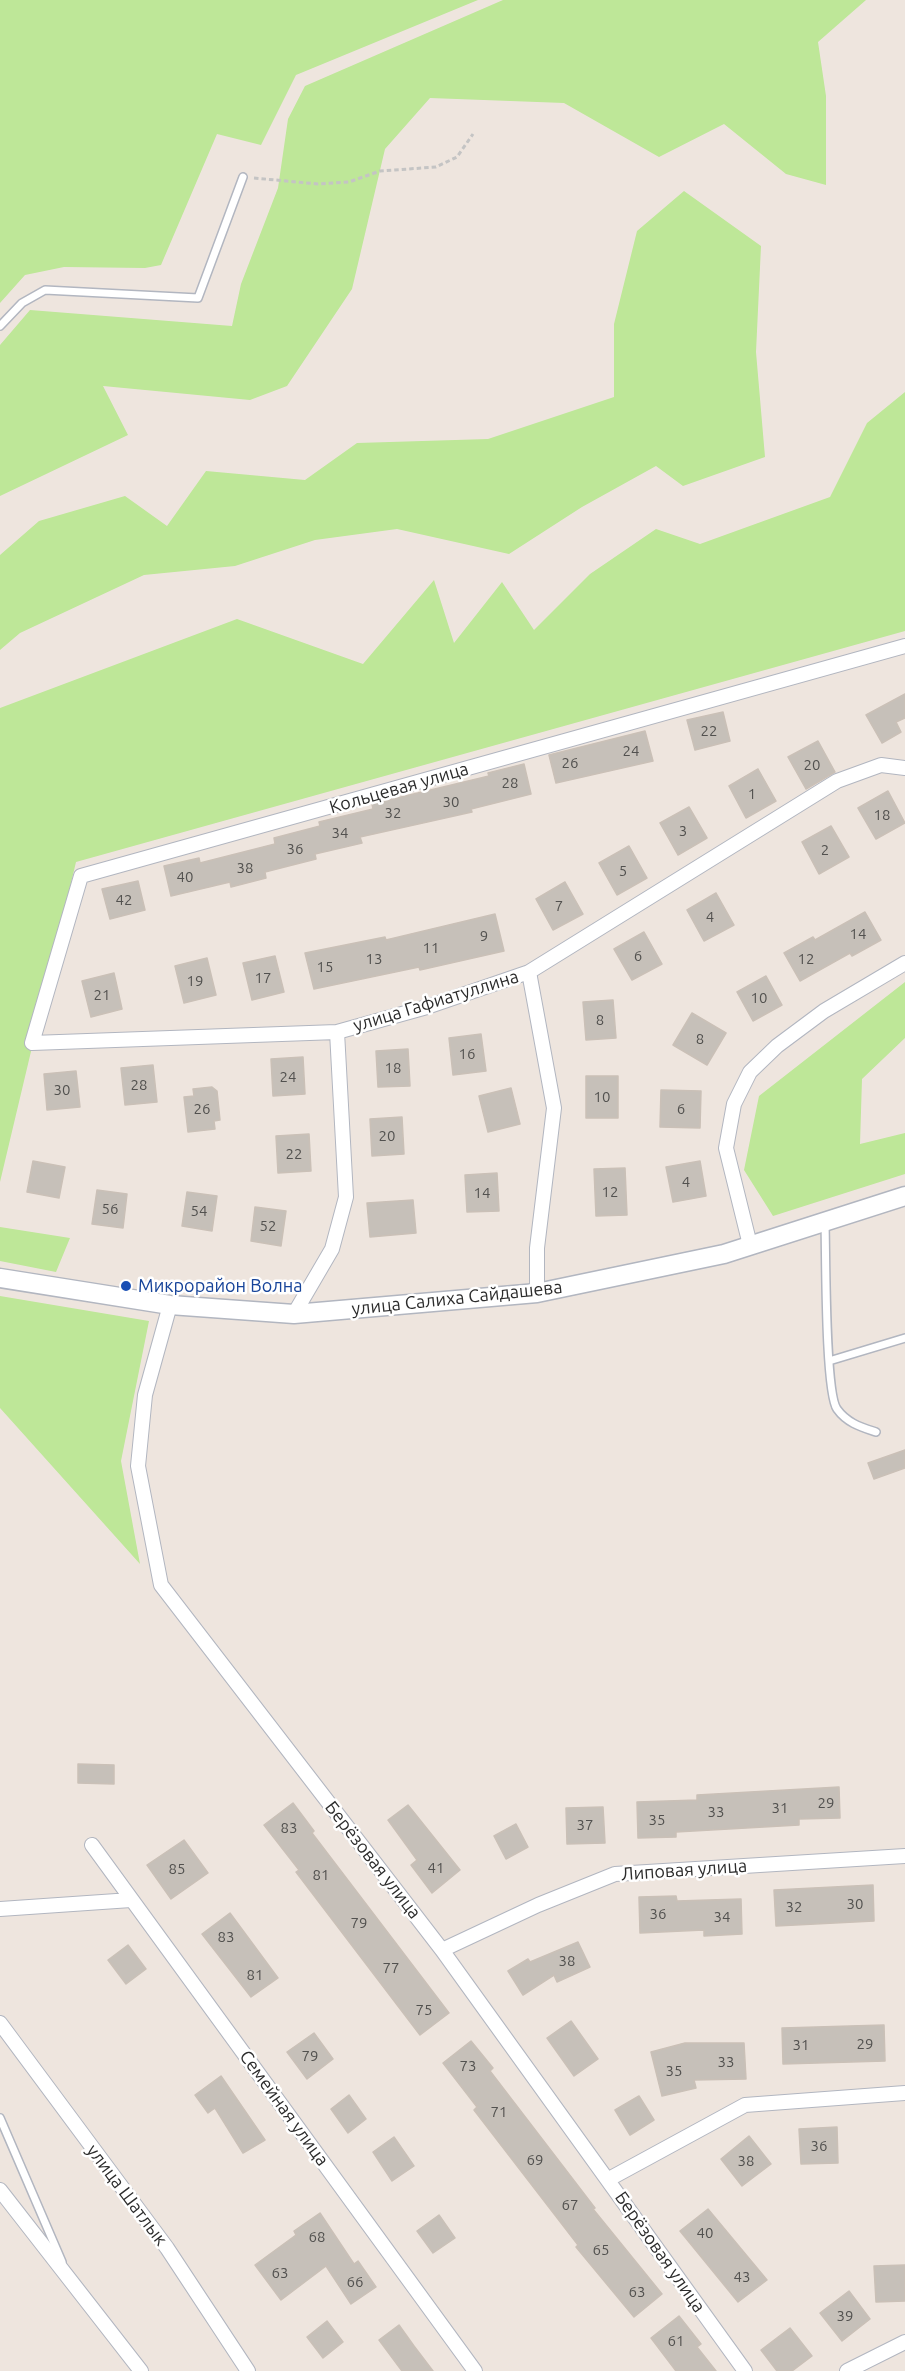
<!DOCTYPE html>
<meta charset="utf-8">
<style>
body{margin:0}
canvas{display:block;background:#eee5de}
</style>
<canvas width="905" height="2371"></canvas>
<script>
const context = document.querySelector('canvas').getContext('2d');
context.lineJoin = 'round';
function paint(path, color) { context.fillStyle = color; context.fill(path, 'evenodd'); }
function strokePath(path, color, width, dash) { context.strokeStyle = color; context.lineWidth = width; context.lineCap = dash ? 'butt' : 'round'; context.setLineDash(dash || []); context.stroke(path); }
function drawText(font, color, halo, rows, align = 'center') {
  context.font = font + ' Ubuntu,sans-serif'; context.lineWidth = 5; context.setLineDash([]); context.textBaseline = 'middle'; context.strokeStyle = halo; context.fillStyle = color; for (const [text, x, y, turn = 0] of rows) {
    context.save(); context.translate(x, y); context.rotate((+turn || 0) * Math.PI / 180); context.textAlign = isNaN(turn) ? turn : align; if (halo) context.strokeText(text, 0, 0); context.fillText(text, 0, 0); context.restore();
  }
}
const green = new Path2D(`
 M0,0H478L296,75L261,145L217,134L161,265L145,268L64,267L25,275L0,303Z
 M503,0H866L818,42L826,96V185L786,174L724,124L659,157L564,103L430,98L385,149L352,289L287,386L250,400L103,386L128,435L0,496V345L30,310L232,326L241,284L278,188L288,119L305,86Z
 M684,191L761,246L756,352L765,457L683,486L656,466L582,507L509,554L397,529L315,540L235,566L144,575L20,633L0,650V555L39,521L125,496L167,526L206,471L305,480L357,443L488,439L614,397V324L637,231Z
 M905,392V631L76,862L0,1182V708L237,619L363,664L434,580L454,643L502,582L534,630L590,574L656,529L700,544L830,497L867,423Z
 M905,982V1038L862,1079L860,1144L905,1133V1174L773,1216L744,1170L759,1096Z
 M0,1227L70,1238L56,1272L0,1261Z
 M0,1296L149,1321L121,1461L140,1564L0,1408Z`);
const building = new Path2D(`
 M905,694V718L896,722L901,732L882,743L866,715Z
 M723,712L730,741L695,750L687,720Z
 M645,731L653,761L556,783L549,755Z
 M818,741L835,772L806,789L788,757Z
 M524,764L531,794L471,809L472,812L360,837L362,843L315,854L316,859L265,872L266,878L231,887L230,882L171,896L164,866L199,858L200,863L275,844L274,838L320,826L319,822L373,809L372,804L489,776L488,773Z
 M758,769L776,801L746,818L729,786Z
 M888,791L905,823L876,839L858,808Z
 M689,807L707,838L678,855L660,823Z
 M831,826L849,857L819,874L802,842Z
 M629,846L647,878L617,895L599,863Z
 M138,881L145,910L110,919L102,889Z
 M565,882L583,914L553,930L536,899Z
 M716,893L734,925L704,941L687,910Z
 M865,912L881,940L852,956L850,953L800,981L784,953L813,937L815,940Z
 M495,914L504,951L420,970L419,967L314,989L305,953L385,937L386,940Z
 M644,932L662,964L632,980L614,949Z
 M275,956L284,992L252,1000L243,963Z
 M207,958L216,995L184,1003L175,966Z
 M114,973L122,1009L91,1017L82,981Z
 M766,976L782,1005L753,1021L737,992Z
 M613,1000L616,1038L586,1040L583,1002Z
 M692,1013L726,1033L707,1065L673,1045Z
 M481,1034L486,1071L453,1075L449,1038Z
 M408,1049L410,1086L378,1087L376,1051Z
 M303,1057L305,1094L273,1096L271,1059Z
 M153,1065L157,1102L125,1105L121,1068Z
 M76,1071L80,1107L47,1110L44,1074Z
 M586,1076H618V1118H586Z
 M212,1087L217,1091L220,1120L214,1121L215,1129L188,1132L184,1097L194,1096L193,1089Z
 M511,1088L520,1124L488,1132L479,1096Z
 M661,1090L701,1091L700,1128L660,1127Z
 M402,1117L404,1154L372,1156L370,1119Z
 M309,1134L311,1171L278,1173L276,1136Z
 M33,1161L65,1167L59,1198L27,1192Z
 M700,1161L706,1196L673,1202L666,1167Z
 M625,1168L627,1215L596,1216L594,1169Z
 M497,1173L499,1211L467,1212L465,1175Z
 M97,1190L127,1194L123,1228L92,1224Z
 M187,1192L217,1196L212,1231L182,1226Z
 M413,1200L416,1233L370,1237L367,1203Z
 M255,1207L286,1211L281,1246L251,1241Z
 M905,1450V1468L874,1479L868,1463Z
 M78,1764L114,1765V1784L78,1783Z
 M839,1787L840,1818L799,1819V1825L676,1832V1837L638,1838L637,1802L697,1800V1795Z
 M293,1803L314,1831L312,1833L449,2013L420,2035L296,1872L299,1870L264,1825Z
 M408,1805L460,1870L432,1893L411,1865L417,1860L388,1820Z
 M603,1807L605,1843L567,1844L566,1808Z
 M516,1824L528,1847L506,1859L494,1836Z
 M184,1840L208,1873L171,1899L147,1865Z
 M873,1885L874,1921L776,1926L774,1890Z
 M676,1896L677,1901L741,1899L742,1934L704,1936V1930L640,1933L639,1897Z
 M230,1913L278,1978L251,1997L202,1934Z
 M578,1942L590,1967L557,1982L554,1975L523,1995L508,1971L528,1959L530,1962Z
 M128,1945L146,1969L126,1984L108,1960Z
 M571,2021L598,2059L574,2076L547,2038Z
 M884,2025L885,2061L783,2064L782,2028Z
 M314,2033L333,2059L307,2079L287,2052Z
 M471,2041L493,2068L490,2071L595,2208L593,2209L662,2294L634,2317L576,2247L578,2245L474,2110L477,2107L443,2063Z
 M685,2043H744L746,2079L694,2080L696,2088L662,2096L651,2052Z
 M221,2076L265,2140L243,2153L215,2108L208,2113L195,2095Z
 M349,2095L366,2119L348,2133L331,2109Z
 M639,2096L654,2120L630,2135L615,2110Z
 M837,2127L838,2163L801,2164L799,2129Z
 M749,2136L771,2164L742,2186L721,2159Z
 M394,2137L414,2166L392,2181L373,2152Z
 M708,2209L767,2280L738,2302L680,2231Z
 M320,2213L354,2264L358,2261L376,2287L351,2304L326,2266L281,2300L255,2265L296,2235L294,2231Z
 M439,2215L455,2238L433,2253L417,2231Z
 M905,2265V2301L876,2302L874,2266Z
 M849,2291L870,2319L842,2341L820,2313Z
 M679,2316L701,2344L697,2347L716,2371H676L651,2338Z
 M327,2321L343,2342L323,2358L307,2337Z
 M399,2325L414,2346L433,2371H402L379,2340Z
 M790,2328L812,2356L792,2371H777L761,2350Z`);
const path = new Path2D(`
 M254,178L318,184L349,182L380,171L436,167L457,157L473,134`);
const service = new Path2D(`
 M0,326L22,303L45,290L198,298L243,177
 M825,1224C826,1254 825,1392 837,1409C847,1423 861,1427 876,1432
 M829,1361L905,1338
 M0,2118L62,2262`);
const minor = new Path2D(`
 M905,646L81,876L32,1043L337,1032L427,1007L529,972L837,781L881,765L905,768
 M529,972L554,1108L537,1248V1293
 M750,1245L726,1148L734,1104L750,1072L777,1046L824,1011L905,963
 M170,1305L145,1395L138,1466L161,1585L442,1950L745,2371
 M294,1314L332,1249L346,1197L337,1032
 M92,1845L475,2371
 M0,1909L131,1900
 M442,1950L538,1905L615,1874L905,1856
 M0,2023L167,2248L248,2371
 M609,2179L745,2105L905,2093
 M0,2190L141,2371
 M847,2371L905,2342`);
const tertiary = new Path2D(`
 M0,1278L170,1305L294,1314L537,1293L724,1254L905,1196`);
const markers = [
 [126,1286,6,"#1a4fb4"]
];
const numberNames = [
 ["22",709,731],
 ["24",631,751],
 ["26",570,763],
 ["20",812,765],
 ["28",510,783],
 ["1",752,794],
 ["30",451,802],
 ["32",393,813],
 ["18",882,815],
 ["3",683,831],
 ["34",340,833],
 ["36",295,849],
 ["2",825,850],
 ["38",245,868],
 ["5",623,871],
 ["40",185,877],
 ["42",124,900],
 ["7",559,906],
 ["4",710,917],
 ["14",858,934],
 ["9",484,936],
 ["11",431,948],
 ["6",638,956],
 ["13",374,959],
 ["12",806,959],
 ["15",325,967],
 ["17",263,978],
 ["19",195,981],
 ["21",102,995],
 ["10",759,998],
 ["8",600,1020],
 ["8",700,1039],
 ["16",467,1054],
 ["18",393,1068],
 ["24",288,1077],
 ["28",139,1085],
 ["30",62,1090],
 ["10",602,1097],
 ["26",202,1109],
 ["6",681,1109],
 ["20",387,1136],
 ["22",294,1154],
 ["4",686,1182],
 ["12",610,1192],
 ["14",482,1193],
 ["56",110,1209],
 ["54",199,1211],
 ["52",268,1226],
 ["29",826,1803],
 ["31",780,1808],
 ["33",716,1812],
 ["35",657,1820],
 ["37",585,1825],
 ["83",289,1828],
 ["41",436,1868],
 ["85",177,1869],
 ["81",321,1875],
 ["30",855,1904],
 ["32",794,1907],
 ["36",658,1914],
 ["34",722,1917],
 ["79",359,1923],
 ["83",226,1937],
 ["38",567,1961],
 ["77",391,1968],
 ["81",255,1975],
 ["75",424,2010],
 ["29",865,2044],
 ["31",801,2045],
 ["79",310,2056],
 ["33",726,2062],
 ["73",468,2066],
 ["35",674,2071],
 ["71",499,2112],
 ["36",819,2146],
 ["69",535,2160],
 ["38",746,2161],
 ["67",570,2205],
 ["40",705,2233],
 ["68",317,2237],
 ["65",601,2250],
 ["63",280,2273],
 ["43",742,2277],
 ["66",355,2282],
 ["63",637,2292],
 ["39",845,2316],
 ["61",676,2341]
];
const streetNames = [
 ["Кольцевая улица",399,788,-16],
 ["улица Гафиатуллина",436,1001,-17],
 ["улица Салиха Сайдашева",457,1298,-6],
 ["Берёзовая улица",373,1860,52],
 ["Липовая улица",684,1870,-4],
 ["Семейная улица",284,2108,54],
 ["улица Шатлык",127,2195,53],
 ["Берёзовая улица",660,2252,55]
];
const transitNames = [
 ["Микрорайон Волна",138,1286]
];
paint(green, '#bee798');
paint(building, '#c6c0b9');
strokePath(building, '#cac0b7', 1.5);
strokePath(service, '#b2b6c0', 10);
strokePath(minor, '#b2b6c0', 16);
strokePath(tertiary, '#b2b6c0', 21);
strokePath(path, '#c4c4c4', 3, [4.5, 3]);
strokePath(service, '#fff', 7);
strokePath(minor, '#fff', 14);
strokePath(tertiary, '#fff', 18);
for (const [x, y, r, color] of markers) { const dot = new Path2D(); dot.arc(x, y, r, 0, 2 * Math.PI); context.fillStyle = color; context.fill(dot); strokePath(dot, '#fff', 2); }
drawText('15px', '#52514f', null, numberNames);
drawText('18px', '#2c2c2c', '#fff', streetNames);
drawText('18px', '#164399', '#fff', transitNames, 'left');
</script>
